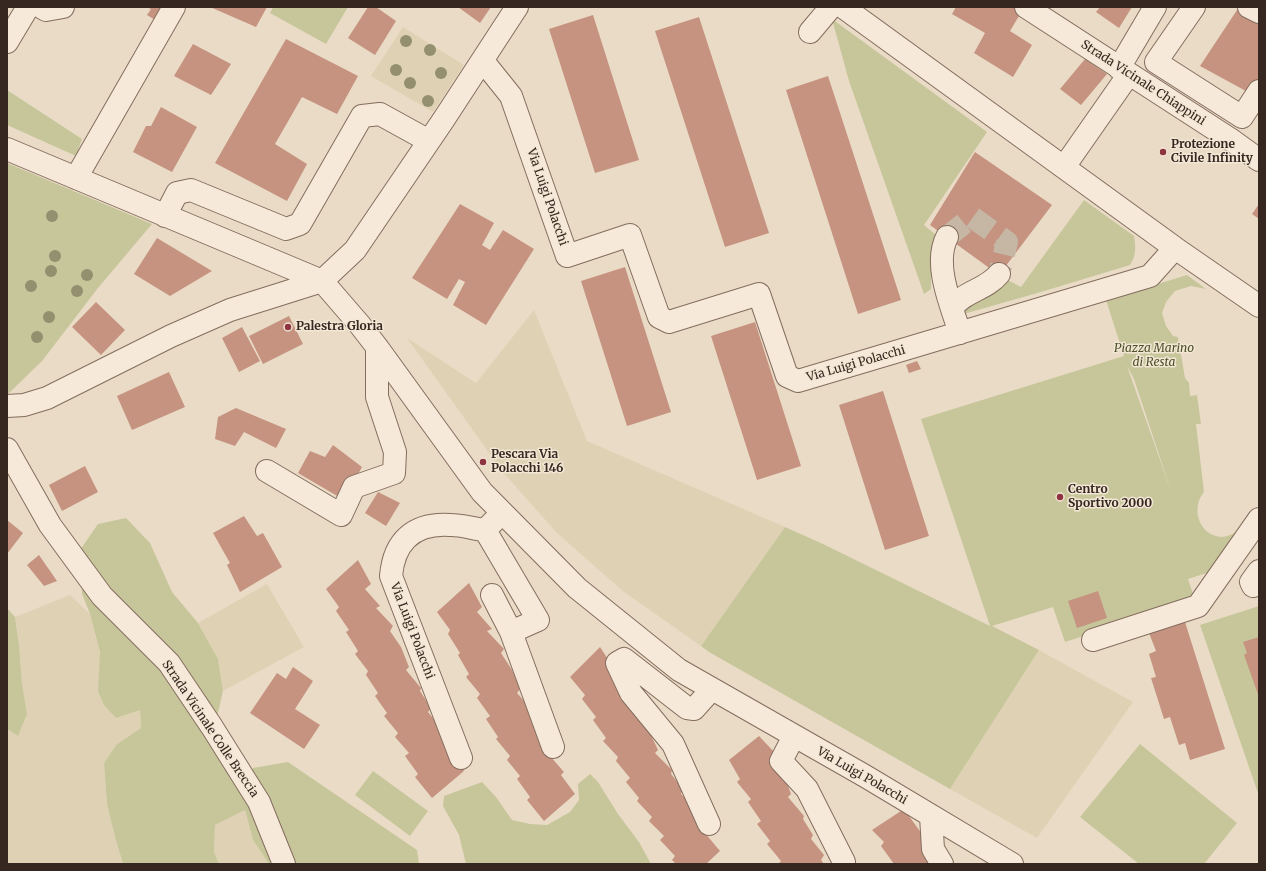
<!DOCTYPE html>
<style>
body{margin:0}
#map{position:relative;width:1266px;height:871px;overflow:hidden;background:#eadbc6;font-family:Merriweather,serif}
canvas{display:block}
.frame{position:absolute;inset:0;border:8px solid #362720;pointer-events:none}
</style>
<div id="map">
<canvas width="1266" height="871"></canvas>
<div class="frame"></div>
</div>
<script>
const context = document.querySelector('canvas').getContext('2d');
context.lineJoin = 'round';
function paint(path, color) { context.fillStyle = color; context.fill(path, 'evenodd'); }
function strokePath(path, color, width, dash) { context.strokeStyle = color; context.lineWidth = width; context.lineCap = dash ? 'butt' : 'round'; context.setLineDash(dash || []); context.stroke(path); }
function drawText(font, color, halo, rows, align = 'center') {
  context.font = font + ' Merriweather,serif'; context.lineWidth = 3; context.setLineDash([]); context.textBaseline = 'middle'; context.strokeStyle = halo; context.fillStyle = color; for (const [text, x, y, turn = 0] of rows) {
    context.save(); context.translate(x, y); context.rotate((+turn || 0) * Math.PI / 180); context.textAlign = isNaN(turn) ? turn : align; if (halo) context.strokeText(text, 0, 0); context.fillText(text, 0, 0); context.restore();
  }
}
const farmland = new Path2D(`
 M403,27L464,65L433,112L371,76Z
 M534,310L587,441L785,527L701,646L624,592L557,533L502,471L407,338L476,383Z
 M267,584L304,647L223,691L218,659L198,623Z
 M70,595L90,614L100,652V667L140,709L141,728L117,744L104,763L107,804L115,837L123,864H7V729L18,736L22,684L19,645L15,617Z
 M1039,650L1133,702L1037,838L950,789Z
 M245,810L253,840L269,864H219L214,852L215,825Z`);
const green = new Path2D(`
 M273,7H348L326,44L270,13Z
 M832,19L987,132L924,225L936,235L931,255V289L924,294L849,81Z
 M7,90L82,139L76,156L7,125Z
 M7,163L152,224L98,288L42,361L7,395Z
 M1084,200L1134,236C1136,247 1136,256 1130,265L1041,292L960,315L963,300L1006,279L1021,287Z
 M1187,275L1206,289L1191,286L1175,291L1166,302L1162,313L1166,326L1173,336L1178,337L1185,378L1189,383L1190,396L1197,395L1201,424H1196L1204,492C1191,507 1198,535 1221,537C1228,537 1235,533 1241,529L1219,569L1188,579L1195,600L1065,642L1053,607L992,626L1039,650L950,789L709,652L701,646L785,527L823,544L990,626L921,419L1124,356L1106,300ZM1127,366L1134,379L1172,494Z
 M126,518L150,543L172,592L198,623L218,659L223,691L217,717L242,782L253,768L288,762L417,850L419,864H269L253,840L245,810L215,825L214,852L219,864H123L115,837L107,804L104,763L117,744L141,728L140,710L116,718L104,705L98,691L100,652L90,614L82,594L80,550L98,524Z
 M1259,606V796L1200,625Z
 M7,608L15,617L19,645L22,684L27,714L18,736L7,729Z
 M1140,744L1237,823L1204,864H1139L1080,817Z
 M373,771L428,811L410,836L355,795Z
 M590,774L598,782L618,814L639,842L651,864H466L459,835L443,806L444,796L482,782L496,797L512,820L530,824L547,825L570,812L579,800L578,784Z`);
const building = new Path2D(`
 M146,7H170L160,23L147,15L151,9Z
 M210,7H267L256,27Z
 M368,7H376L396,21L375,55L348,38Z
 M458,7H491L480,23Z
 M956,7H1016L1022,11L1010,31L1032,45L1013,77L974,53L985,33L952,14Z
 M1100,7H1132L1119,28L1096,12Z
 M1239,7L1259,18V90L1255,96L1200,66Z
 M593,15L639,160L595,173L549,29Z
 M699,17L769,233L725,247L655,31Z
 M286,39L358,76L337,114L302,97L275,144L307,164L287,201L215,163Z
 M193,44L231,64L211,95L174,76Z
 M1085,59L1107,74L1081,105L1060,89Z
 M828,76L901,300L858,314L786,90Z
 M161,107L197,127L172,172L133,152L146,126H151Z
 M975,152L1052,205L999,275L930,225Z
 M460,204L494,223L482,245L490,250L503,230L534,249L486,325L453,305L465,282L459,279L447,299L412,278Z
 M1259,204V219L1252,214Z
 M157,238L212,271L170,296L134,274Z
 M625,267L671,412L627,426L581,281Z
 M96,302L125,330L101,355L72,327Z
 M289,316L303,344L263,364L249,336Z
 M755,322L801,466L757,480L711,336Z
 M242,327L260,361L239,372L222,338Z
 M917,361L921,369L909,373L906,365Z
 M169,372L185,407L132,430L117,396Z
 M883,391L929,536L885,550L839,405Z
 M236,408L286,429L276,448L244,432L235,446L215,439L218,417Z
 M333,445L362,467L344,500L298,473L310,451L325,457Z
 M85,466L98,492L62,511L49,485Z
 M378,492L400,503L386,526L365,513Z
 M244,516L257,536L263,533L282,567L240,592L227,565L230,563L213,533Z
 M7,520L23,533L7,554Z
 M39,555L57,581L44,586L27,565Z
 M358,560L371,584L365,589L380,606L376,608L393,626L390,631L401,647L409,667L406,670L421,688L420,691L431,708L428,712L441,728L439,732L452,749L450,752L464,771L432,798L415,777L418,774L405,756L409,753L395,737L398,733L384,716L387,713L375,696L378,693L366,675L368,671L355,654L358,651L346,632L349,630L336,611L339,607L326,589Z
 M469,583L482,607L477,612L492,629L487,631L504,649L501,653L512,670L520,689L517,693L533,711L550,756L564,772L561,775L575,794L544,821L527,800L530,797L517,779L520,776L507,760L510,756L496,739L498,737L486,719L490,716L477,698L480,694L466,677L469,674L458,655L460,653L448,634L450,630L437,612Z
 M1098,591L1107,618L1077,628L1068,601Z
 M1185,622L1225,749L1190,760L1185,743L1179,745L1170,717L1164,719L1151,678L1156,677L1149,654L1156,651L1149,633Z
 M1259,637V697L1244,655L1247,653L1243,642Z
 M600,647L615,670L610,675L626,692L649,731L658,750L655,753L672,770L671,774L683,789L681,794L695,809L705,833L720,851L706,864H676L672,860L675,856L660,840L664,836L649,821L652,817L637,801L639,798L626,782L630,778L616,761L618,757L603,741L606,738L593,720L596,717L582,699L585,695L570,677Z
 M293,667L313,681L295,709L320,725L304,749L250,713L277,673L286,679Z
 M759,736L776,754L791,794L788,797L804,816L803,819L813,835L811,839L824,855L821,860L824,864H778L781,861L767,844L770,841L757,824L761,821L748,802L751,799L737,782L740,779L729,760Z
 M904,809L924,837L921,840L937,859V864H894L881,846L884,842L872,830Z`);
const minorTunnel = new Path2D(`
 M947,237L972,217L1007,242L999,274`);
const minor = new Path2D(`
 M41,7L46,10L63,7
 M843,7L1175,248L1259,306
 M1026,7L1230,139L1259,160
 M1194,7L1156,62L1242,117L1259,91
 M1249,7L1259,12
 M810,32L831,7
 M7,42L28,7
 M483,61L511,96L567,256L630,235L659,317L669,322L759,294L787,376L798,381L1150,276L1175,248
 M1119,68L1155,7
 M7,149L322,281L360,325L377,347L482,492L577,588L679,670L865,776L1012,864
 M1064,167L1129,74
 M76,178L174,7
 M165,216L177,193L191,190L286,229L300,224L362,116L380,114L429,141
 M947,237C933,264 951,305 960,333
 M952,308C964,291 986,290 999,274
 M7,406L24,405L47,398L171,336L230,310L322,281L355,250L444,119L517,7
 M7,449L50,525L102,596L169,663L212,727L259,802L284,864
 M267,471L341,515L354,487L394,473L395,452L377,397V347
 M494,521L485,530L538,620L511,632L553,747
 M1259,571L1251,582L1253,586L1259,584
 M492,595L511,632
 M1093,640L1198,606L1259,519
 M794,736L781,761L807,789L844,862
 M461,758L391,576C394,541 414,522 451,525C462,525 474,529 485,530
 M931,816L933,849L942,864
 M709,824L673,744L631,693L617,663L624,659L687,708L694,709L712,689`);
const trees = [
 [406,41],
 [430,50],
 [396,70],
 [441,73],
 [410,83],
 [428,101],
 [52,216],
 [55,256],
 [51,271],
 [87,275],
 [31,286],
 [77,291],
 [49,317],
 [37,337]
];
const markers = [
 [1163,152,4,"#8e3340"],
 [288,327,4,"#8e3340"],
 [483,462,4,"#8e3340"],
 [1060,497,4,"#8e3340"]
];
const streetNames = [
 ["Strada Vicinale Chiappini",1143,83,33],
 ["Via Luigi Polacchi",547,197,71],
 ["Via Luigi Polacchi",856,364,-16],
 ["Via Luigi Polacchi",412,631,69],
 ["Strada Vicinale Colle Breccia",210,729,56],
 ["Via Luigi Polacchi",862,776,30]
];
const poiNames = [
 ["Protezione",1171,145],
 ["Civile Infinity",1171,159],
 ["Palestra Gloria",296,327],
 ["Pescara Via",491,455],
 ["Polacchi 146",491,469],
 ["Centro",1068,490],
 ["Sportivo 2000",1068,504]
];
const parkNames = [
 ["Piazza Marino",1154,349],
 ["di Resta",1154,363]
];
paint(farmland, '#dfd2b4');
paint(green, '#c7c69b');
paint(building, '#c59380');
strokePath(minorTunnel, '#c6b7a5', 22, [22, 11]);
strokePath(minor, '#846d5e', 24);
strokePath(minor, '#f6e9d9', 22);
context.fillStyle = '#938f6f';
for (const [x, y] of trees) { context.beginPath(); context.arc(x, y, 6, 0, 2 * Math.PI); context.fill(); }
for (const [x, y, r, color] of markers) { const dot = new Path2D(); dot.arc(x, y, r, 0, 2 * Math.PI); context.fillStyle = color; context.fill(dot); strokePath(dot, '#f2e6d5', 1.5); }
drawText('12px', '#362720', '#f2e6d5', streetNames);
drawText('bold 12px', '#362720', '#f2e6d5', poiNames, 'left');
drawText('italic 12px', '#4c5028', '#f2e6d5', parkNames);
</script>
